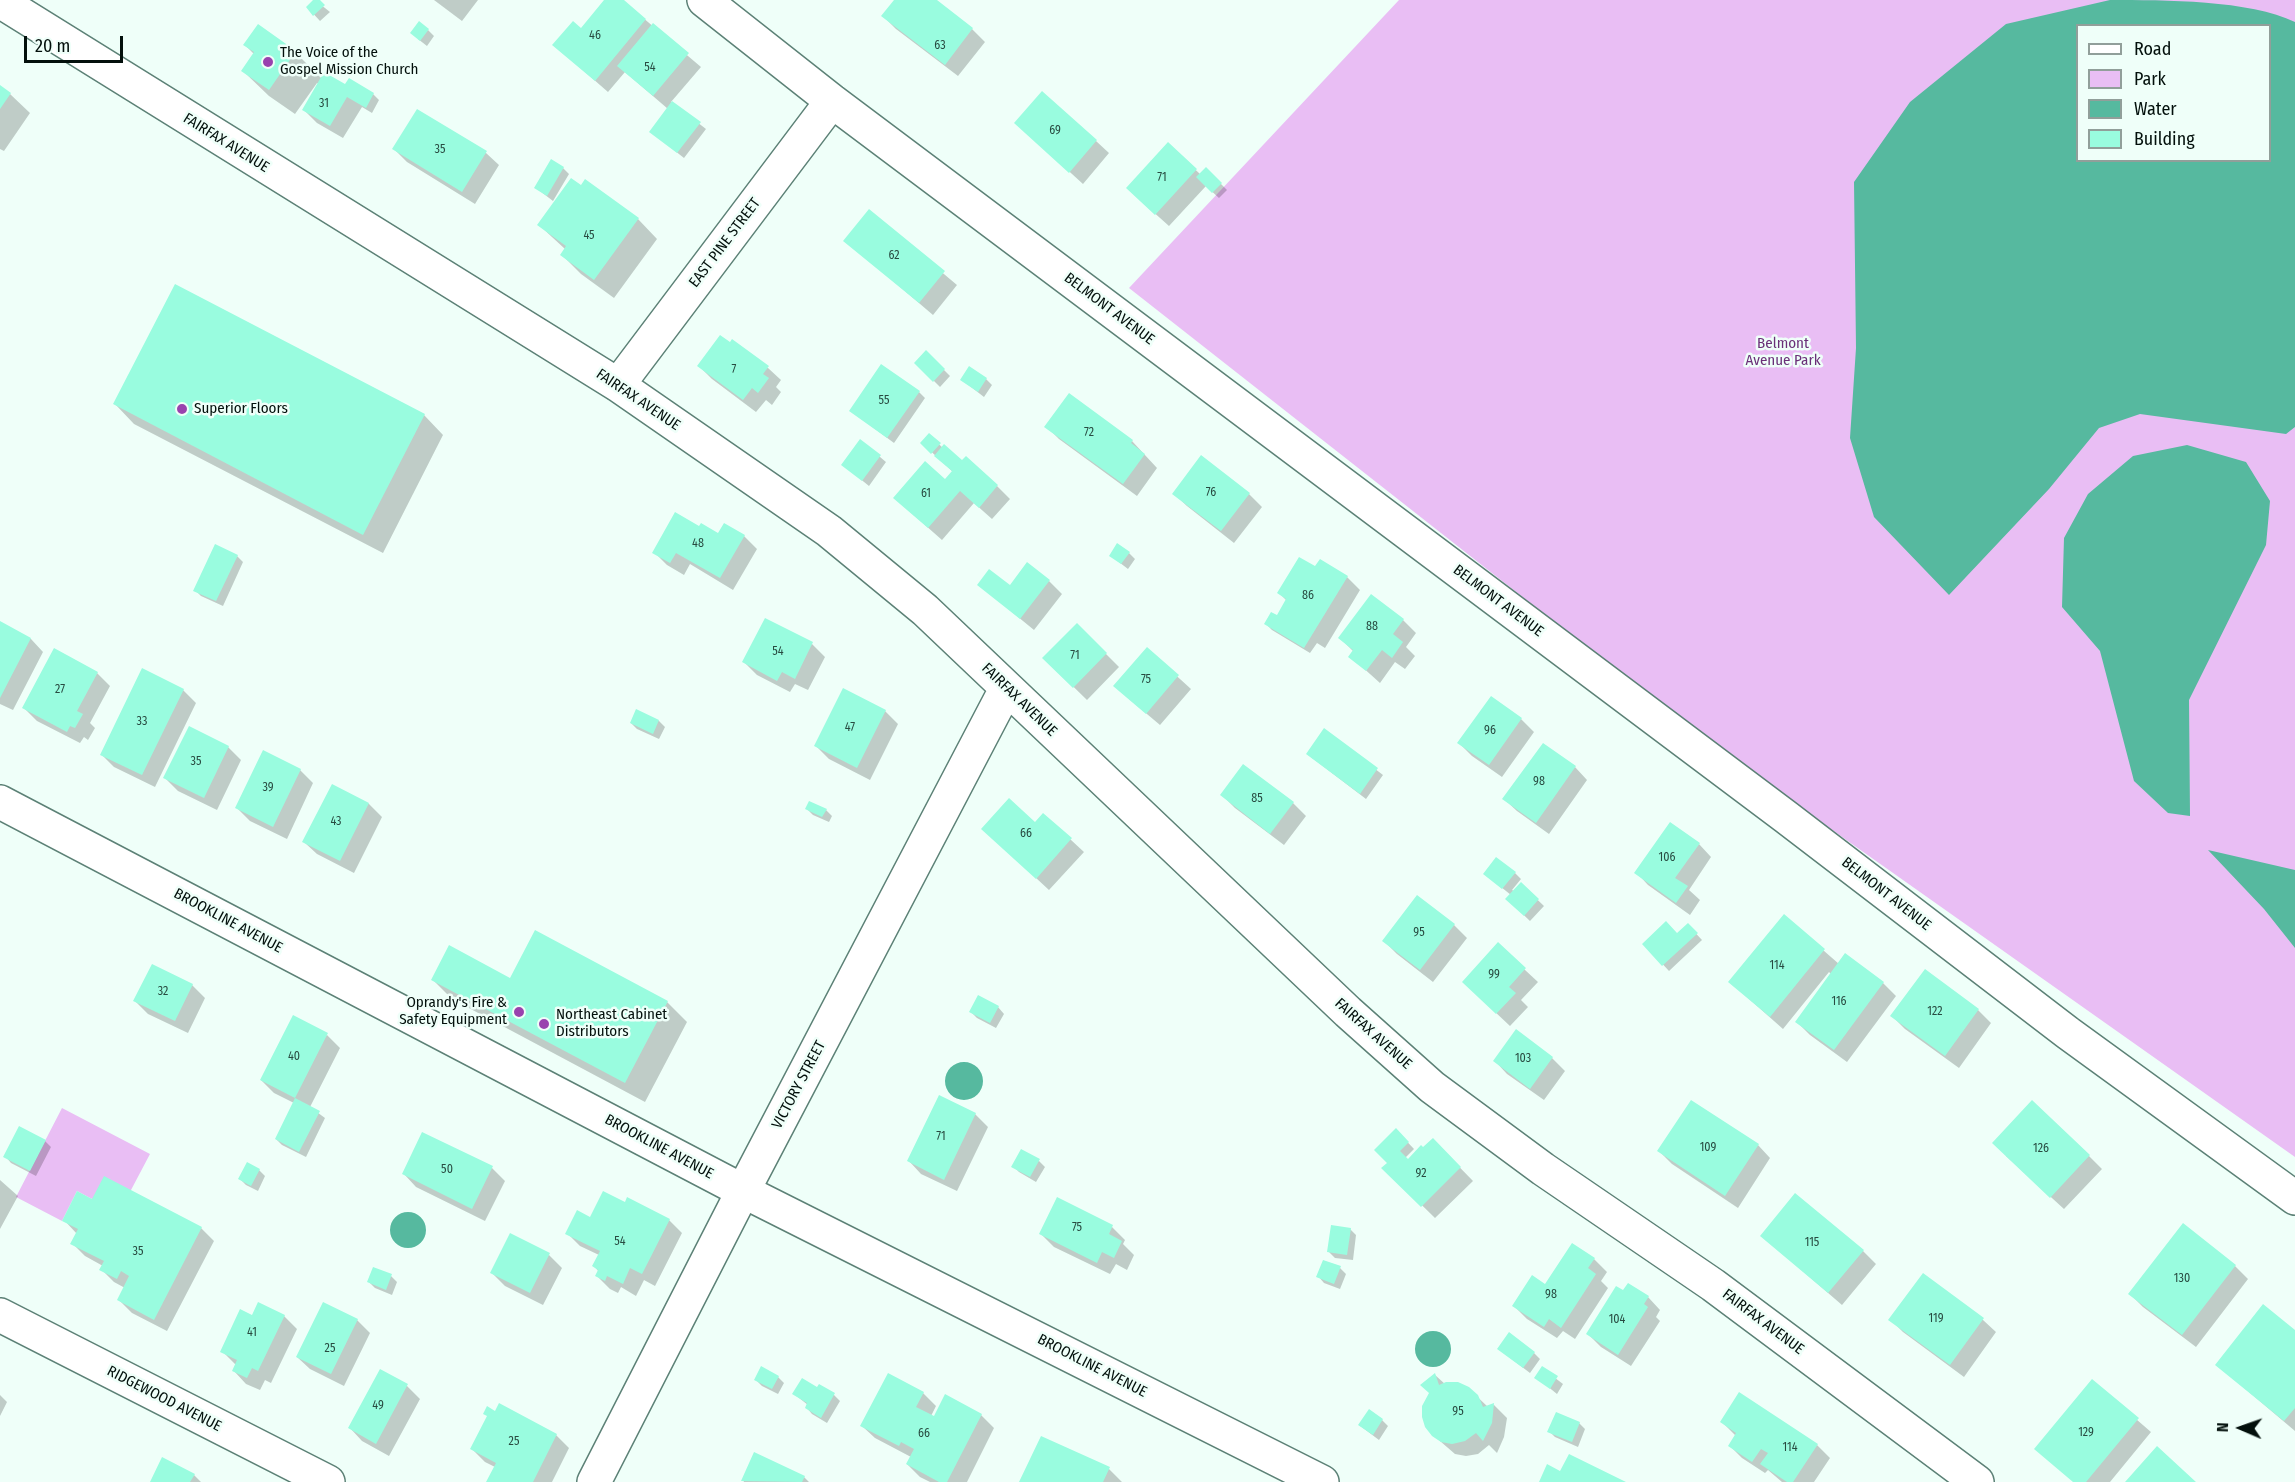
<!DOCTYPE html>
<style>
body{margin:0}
#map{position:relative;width:2295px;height:1482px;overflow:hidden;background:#effff9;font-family:"Fira Sans Condensed",sans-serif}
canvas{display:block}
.legend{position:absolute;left:2076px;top:24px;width:195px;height:138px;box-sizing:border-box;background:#effff9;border:2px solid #919f9a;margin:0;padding:8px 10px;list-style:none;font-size:18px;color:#03100c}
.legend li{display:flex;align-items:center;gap:12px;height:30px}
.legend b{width:30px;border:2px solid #919f9a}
.north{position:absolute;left:2211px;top:1398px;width:60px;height:60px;-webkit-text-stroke:4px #effff9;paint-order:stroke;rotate:272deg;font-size:16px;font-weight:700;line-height:24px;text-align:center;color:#03100c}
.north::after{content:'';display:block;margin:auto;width:21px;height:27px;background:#03100c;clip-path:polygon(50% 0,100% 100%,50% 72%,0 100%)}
.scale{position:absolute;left:24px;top:36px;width:99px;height:27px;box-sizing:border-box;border:3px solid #03100c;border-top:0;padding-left:8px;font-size:18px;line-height:21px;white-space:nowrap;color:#03100c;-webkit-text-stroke:4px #effff9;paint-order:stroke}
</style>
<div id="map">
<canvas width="2295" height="1482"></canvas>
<ul class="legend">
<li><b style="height:8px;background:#fff"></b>Road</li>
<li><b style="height:16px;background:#e9bef4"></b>Park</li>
<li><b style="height:16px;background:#56b99f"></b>Water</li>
<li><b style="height:16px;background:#99fcdf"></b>Building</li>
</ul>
<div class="north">N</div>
<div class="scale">20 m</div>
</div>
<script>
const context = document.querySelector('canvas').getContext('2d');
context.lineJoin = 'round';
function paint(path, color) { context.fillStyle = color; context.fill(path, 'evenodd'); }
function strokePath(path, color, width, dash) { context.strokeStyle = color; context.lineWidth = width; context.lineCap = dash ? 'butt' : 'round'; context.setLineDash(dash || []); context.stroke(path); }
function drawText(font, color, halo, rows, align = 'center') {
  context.font = font + ' "Fira Sans Condensed",sans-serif'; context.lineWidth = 5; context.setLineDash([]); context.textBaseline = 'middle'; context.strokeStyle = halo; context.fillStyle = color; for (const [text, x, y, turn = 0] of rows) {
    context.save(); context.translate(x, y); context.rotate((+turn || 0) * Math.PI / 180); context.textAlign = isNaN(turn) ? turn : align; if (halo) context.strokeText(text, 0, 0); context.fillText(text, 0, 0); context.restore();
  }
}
const green = new Path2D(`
 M1399,0H2295V1157L1702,738L1129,288ZM2078,26H2270V160H2078Z
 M62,1108L150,1154L131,1190L92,1199L77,1191L62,1221L16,1197Z`);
const water = new Path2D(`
 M2110,0C2164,0 2250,0 2295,22V427L2286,434L2140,414L2099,428L2049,489L1949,595L1874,517L1850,438L1856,348L1854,182L1910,102L2006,24ZM2078,26H2270V160H2078Z
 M2187,445L2246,462L2270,501L2266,545L2189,700L2190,816L2168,813L2134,781L2100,651L2062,607L2064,538L2088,494L2133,456Z
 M2208,850L2295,870V948L2264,909Z
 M945 1081a19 19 0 1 1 38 0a19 19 0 1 1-38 0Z
 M390 1230a18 18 0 1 1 36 0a18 18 0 1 1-36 0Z
 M1415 1349a18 18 0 1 1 36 0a18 18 0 1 1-36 0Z`);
const shadow = new Path2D(`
 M315,0L330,12L320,21L308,8Z
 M434,0H478L462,21Z
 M606,0H622L701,67L671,102L706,129L684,158L651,132L668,109L625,72L608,92L554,45L581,30Z
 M896,0H935L972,29L985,42L958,76L896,29L883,16Z
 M428,30L434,36L427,46L418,39Z
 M245,45L295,52L322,79L351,90L373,94L379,100L372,113L362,107L343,138L317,123L304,110L319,84L317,83L295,114L269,96L243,71L254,54Z
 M0,87L10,94L30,113L4,151L0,149Z
 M418,111L486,153L499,165L475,204L407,162L394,149Z
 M1016,123L1096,141L1109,153L1083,184Z
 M1168,144L1200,174L1206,169L1227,190L1219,198L1206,186L1169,226L1141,201Z
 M563,168L569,174L553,201L536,188Z
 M869,211L957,285L933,315L845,240Z
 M638,219L657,239L614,298L581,274L562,255L565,249L539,225Z
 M926,352L950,376L940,387L916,363Z
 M699,366L768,368L781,380L776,387L781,392L772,405L766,400L756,412L712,379Z
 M986,379L992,385L984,397L962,380Z
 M919,392L925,398L894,443L851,411Z
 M115,404L424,415L443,435L383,553L134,424Z
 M1046,426L1132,441L1157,468L1137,496L1059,439Z
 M929,435L943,448L997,486L1010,499L992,519L974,503L942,540L908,510L946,481L953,472L922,443Z
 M861,441L886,462L869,486L843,465Z
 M1201,457L1249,494L1262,507L1234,543L1187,506L1174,494Z
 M700,528L719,535L744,536L757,549L733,590L690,564L684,575L667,565L654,552Z
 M1129,553L1135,559L1128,569L1111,556Z
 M237,556L243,562L223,606L201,596L195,590Z
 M1316,568L1347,577L1360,590L1325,648L1317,643L1310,653L1272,630L1266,624L1283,620L1287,601L1279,593Z
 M1049,581L1062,594L1034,630L979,585L1010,587Z
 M1371,596L1403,620L1416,633L1406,647L1415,656L1405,669L1395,662L1380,683L1350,656L1354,652L1340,638Z
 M0,623L31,639L43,652L13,710L0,704Z
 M1077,625L1119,667L1087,700L1044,658Z
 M812,644L825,657L808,690L795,684L790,692L757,675L744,662Z
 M1147,649L1191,689L1160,725L1128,698Z
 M97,673L110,686L90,723L95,728L88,740L84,737L80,743L37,721L24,708Z
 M183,690L196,703L155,787L114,767L101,754Z
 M1491,698L1521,719L1534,732L1502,777L1472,756L1459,743Z
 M637,711L659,721L665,727L659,739L637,729L631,723Z
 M885,711L898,724L870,780L829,759L816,746Z
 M1324,730L1383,775L1366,799L1307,754Z
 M228,747L241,760L217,810L178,791L165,778Z
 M1575,767L1587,780L1549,834L1517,811L1504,799Z
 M300,770L313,783L287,839L250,821L237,808Z
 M332,786L369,804L382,817L354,873L317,854L304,842Z
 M1222,795L1293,803L1306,816L1284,845L1235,808Z
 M807,809L826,810L832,816L829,822L813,815Z
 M1044,815L1084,852L1049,890L996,841L1036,824Z
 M1699,844L1711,857L1689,890L1700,900L1690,915L1648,885L1636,872Z
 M1515,873L1521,879L1512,890L1514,891L1521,884L1544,906L1530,921L1507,899L1511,895L1491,879Z
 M1418,897L1454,925L1467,938L1433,982L1397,954L1384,941Z
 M1784,916L1839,964L1883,983L1896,996L1847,1062L1810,1035L1797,1022L1831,974L1829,972L1783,1029L1730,982Z
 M1688,925L1702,940L1669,971L1644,944L1677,935Z
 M536,932L667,1002L687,1022L645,1102L452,999L432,979L511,980Z
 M1498,945L1538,982L1521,1000L1528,1007L1510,1026L1477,995Z
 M192,985L205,998L188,1033L148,1014L135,1001Z
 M998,1007L1004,1014L996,1028L977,1018L971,1012Z
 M1978,1010L1991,1023L1959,1068L1905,1029L1892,1016Z
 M1517,1031L1552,1058L1565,1071L1544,1100L1507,1074L1495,1061Z
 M327,1035L340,1048L310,1107L325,1118L306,1157L282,1145L276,1139L294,1103L274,1093L261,1080Z
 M940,1097L975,1114L988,1127L957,1191L921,1174L909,1161Z
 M1396,1130L1414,1149L1405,1158L1408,1161L1433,1140L1473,1181L1435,1218L1384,1168L1389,1163Z
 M45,1141L51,1147L36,1176L11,1163L5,1156Z
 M1758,1145L1770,1158L1738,1208L1672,1164L1659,1151Z
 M2006,1156H2089L2102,1169L2064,1209Z
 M1039,1161L1045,1167L1036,1182L1019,1172L1013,1166Z
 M492,1168L505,1181L485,1221L416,1187L404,1174Z
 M259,1170L265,1176L258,1191L246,1185L240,1179Z
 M0,1180L18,1196L0,1229Z
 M1058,1199L1112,1227L1125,1240L1123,1244L1134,1255L1127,1270L1116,1264L1110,1274L1054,1247L1041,1234Z
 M93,1201L201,1228L214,1241L167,1331L132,1313L119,1300L125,1288L114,1282L101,1269L103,1266L85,1256L72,1243L77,1234L64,1220Z
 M626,1204L669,1220L682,1233L655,1286L644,1280L636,1296L621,1287L618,1293L610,1289L597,1276L599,1272L594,1266L599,1255L580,1246L567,1233L591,1219Z
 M1350,1229L1356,1235L1353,1260L1335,1258L1329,1252Z
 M1762,1236L1863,1251L1876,1264L1842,1305Z
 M549,1255L562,1268L543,1305L505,1286L492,1273Z
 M1594,1259L1607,1272L1601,1281L1608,1288L1575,1339L1563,1331L1557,1338L1527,1319L1514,1306Z
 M2235,1266L2248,1279L2196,1347L2143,1307L2130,1294Z
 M1340,1268L1346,1274L1340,1289L1324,1283L1318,1276Z
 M1923,1275L1983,1320L1996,1332L1964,1377L1903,1332L1890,1319Z
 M391,1276L397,1282L392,1295L375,1288L369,1282Z
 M1648,1297L1660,1310L1656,1317L1660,1321L1631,1366L1601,1347L1588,1334Z
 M284,1316L297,1329L271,1383L265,1380L260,1390L246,1384L234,1371L236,1365L222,1351L253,1317Z
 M357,1320L370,1333L344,1386L310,1369L297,1357Z
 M2295,1332V1431L2217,1365Z
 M1534,1353L1540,1359L1530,1373L1505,1354Z
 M1542,1368L1563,1384L1557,1394L1536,1377Z
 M381,1371L407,1386L420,1399L389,1456L362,1441L350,1428Z
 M1435,1375L1445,1384L1468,1388L1488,1407L1494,1405L1507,1418L1504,1437L1497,1453L1489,1445L1478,1454L1466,1456L1455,1454L1433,1435L1430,1393Z
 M778,1377L784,1383L778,1394L762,1386L756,1380Z
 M2092,1381L2151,1432L2110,1482H2073Z
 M817,1389L834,1395L840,1401L827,1423L812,1414L806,1407L808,1405L794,1394Z
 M923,1393L936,1406L931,1416L935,1418L981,1415L994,1428L967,1482H930L920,1477L907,1464L911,1457L875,1438L862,1426Z
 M0,1395L7,1402L0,1416Z
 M500,1405L556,1435L569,1448L552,1482H488L495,1467L485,1462L472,1449Z
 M1382,1420L1388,1426L1379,1440L1359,1425Z
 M1722,1422L1817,1445L1830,1458L1814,1482H1782L1768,1470L1765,1473L1742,1458L1730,1446L1736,1436Z
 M1579,1423L1585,1429L1578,1447L1555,1437L1549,1431Z
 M1109,1469L1122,1482H1021Z
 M194,1475L201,1482H152Z
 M804,1477L809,1482H744L743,1480Z`);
const building = new Path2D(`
 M313,0H320L325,5L313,16L306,7Z
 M604,0H624L646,19L595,81L552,45L573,21L581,28Z
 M894,0H937L973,28L945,65L881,16Z
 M419,21L429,29L420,41L410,33Z
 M653,23L689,53L653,96L617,66Z
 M258,24L296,51L269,90L241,71L254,52L243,45Z
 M324,72L345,84L349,78L374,93L366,108L347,97L330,126L302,110Z
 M0,85L11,93L0,109Z
 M1042,91L1097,140L1069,173L1014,123Z
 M672,101L701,122L677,153L649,132Z
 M417,109L487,151L462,192L392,149Z
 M1168,142L1197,169L1155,215L1126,188Z
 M551,159L564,167L547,196L534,188Z
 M1206,167L1222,183L1212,193L1196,177Z
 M571,178L581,185L585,179L639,218L594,280L560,255L566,246L537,225Z
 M869,209L945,271L919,303L843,241Z
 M175,284L425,414L363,535L113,404Z
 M720,335L730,342L732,339L769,366L763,374L769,378L758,393L752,388L743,400L697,366Z
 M926,350L945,369L933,382L914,363Z
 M881,364L920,391L887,438L849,411Z
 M969,366L987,378L978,392L960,380Z
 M1069,393L1133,440L1131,443L1145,454L1123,484L1044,427Z
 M929,433L941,443L931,454L920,443Z
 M860,439L881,455L862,481L841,465Z
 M944,444L962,460L966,456L998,485L979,508L960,491L928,528L893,498L925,461L945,479L952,471L934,456Z
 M1201,455L1250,493L1221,531L1172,494Z
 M675,512L699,526L701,523L718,533L724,523L745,535L720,578L676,553L670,563L652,553Z
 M1117,543L1130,552L1121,564L1109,556Z
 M215,544L238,555L216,601L193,591Z
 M1299,557L1315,566L1320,559L1348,576L1304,648L1264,624L1271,612L1277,615L1286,599L1277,593Z
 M1027,562L1050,580L1020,619L977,585L989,569L1010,585Z
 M1371,594L1404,619L1393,634L1403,642L1392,658L1382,650L1366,671L1348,657L1353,650L1338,638Z
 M765,618L813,642L795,679L782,672L777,681L742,662Z
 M0,621L31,638L0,698Z
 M1077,623L1107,653L1073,688L1042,658Z
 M1147,647L1179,675L1146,714L1113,686Z
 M54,648L98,672L77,711L83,714L75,728L70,726L67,732L22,708Z
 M142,668L184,689L142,775L100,755Z
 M843,688L886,710L857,768L814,746Z
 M1491,696L1522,718L1489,765L1457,743Z
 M636,709L659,720L653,734L630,723Z
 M189,726L229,746L204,798L163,778Z
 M1324,728L1378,768L1360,794L1306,754Z
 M1543,743L1576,766L1536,823L1502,799Z
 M263,750L301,769L273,827L235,808Z
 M1243,764L1294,802L1270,834L1220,795Z
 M332,784L369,803L340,861L302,842Z
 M1009,798L1035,822L1043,813L1072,838L1036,879L981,829Z
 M809,801L827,809L822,817L805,809Z
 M1670,822L1700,843L1675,878L1688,886L1676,903L1634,873Z
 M1496,857L1516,872L1502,889L1483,874Z
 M1521,882L1539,899L1524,916L1505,899Z
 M1417,895L1455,924L1420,970L1382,941Z
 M1784,914L1825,949L1770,1017L1728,982Z
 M1666,921L1677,933L1688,923L1698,933L1662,966L1642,944Z
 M535,930L668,1001L625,1083L431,980L449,945L510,978Z
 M1498,942L1526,968L1509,987L1516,993L1496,1014L1462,982Z
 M1845,953L1884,982L1834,1050L1795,1022Z
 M152,964L193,984L175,1021L133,1001Z
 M1925,969L1979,1009L1945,1056L1890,1016Z
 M978,995L999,1006L990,1023L969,1012Z
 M293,1015L328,1033L295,1098L260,1080Z
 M1516,1029L1553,1057L1530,1089L1493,1061Z
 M939,1095L976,1113L944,1180L907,1161Z
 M295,1098L320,1111L299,1152L275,1139Z
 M1691,1100L1759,1144L1725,1196L1657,1151Z
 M2032,1100L2090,1155L2050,1198L1992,1143Z
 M19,1126L46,1140L30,1171L3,1157Z
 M1396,1128L1409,1142L1400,1151L1408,1159L1421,1145L1423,1147L1433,1138L1461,1167L1421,1207L1381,1168L1387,1163L1374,1150Z
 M422,1132L493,1166L472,1209L402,1174Z
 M1021,1149L1040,1159L1030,1177L1011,1167Z
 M247,1162L260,1169L251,1186L238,1179Z
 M104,1176L202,1227L154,1320L117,1300L129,1276L121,1271L117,1279L99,1270L104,1261L70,1244L78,1229L62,1221L77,1191L92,1199Z
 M603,1191L625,1202L627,1197L670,1219L642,1274L630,1268L623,1284L607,1276L605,1281L595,1276L598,1270L592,1266L600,1251L565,1234L577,1210L590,1217Z
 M1795,1193L1864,1250L1828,1293L1760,1236Z
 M1057,1197L1113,1225L1109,1234L1122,1241L1114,1258L1102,1252L1097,1263L1039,1234Z
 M2183,1223L2236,1265L2182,1335L2128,1294Z
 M1331,1225L1351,1228L1347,1255L1327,1252Z
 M510,1233L550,1253L530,1293L490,1273Z
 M1572,1243L1595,1258L1588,1268L1596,1274L1561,1328L1549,1319L1544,1327L1512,1306L1532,1275L1545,1284Z
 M1323,1260L1341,1266L1334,1284L1316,1277Z
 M373,1267L392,1274L386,1290L367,1282Z
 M1923,1273L1984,1318L1950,1365L1888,1320Z
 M1628,1283L1649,1296L1644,1304L1648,1307L1618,1355L1586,1334L1616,1286L1623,1290Z
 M258,1302L285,1315L258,1371L252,1368L247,1378L232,1371L237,1360L220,1352L240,1309L252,1315Z
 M323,1302L358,1319L331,1374L296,1357Z
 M2263,1304L2295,1330V1408L2284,1421L2215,1365Z
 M1509,1332L1535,1352L1523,1368L1497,1349Z
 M761,1366L779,1376L772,1389L754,1380Z
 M1542,1366L1558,1376L1550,1389L1534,1378Z
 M380,1369L408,1384L376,1444L348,1428Z
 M888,1373L924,1392L916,1407L934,1416L945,1394L982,1414L947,1482H939L906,1464L914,1449L901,1442L899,1446L860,1426Z
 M1435,1373L1439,1385L1446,1382H1458L1469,1387L1478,1395L1483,1407L1494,1403L1492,1423L1483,1441L1476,1433L1465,1441L1452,1444L1441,1442L1432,1436L1425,1427L1422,1417V1406L1429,1393L1420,1385Z
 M802,1378L817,1387L819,1384L835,1393L821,1418L805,1408L807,1403L792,1394Z
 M2092,1379L2139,1418L2086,1482H2073L2034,1449Z
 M1739,1392L1818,1444L1793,1482H1787L1760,1464L1768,1453L1761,1449L1752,1462L1728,1446L1736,1433L1720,1422Z
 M499,1403L557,1434L533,1482H486L496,1463L470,1449L487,1416L483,1414L487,1406L495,1411Z
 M1369,1409L1383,1419L1373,1435L1358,1425Z
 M1556,1412L1580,1422L1572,1442L1547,1432Z
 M1041,1436L1110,1467L1103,1482H1019Z
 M2157,1446L2196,1482H2125Z
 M754,1452L805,1476L802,1482L741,1481Z
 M1569,1454L1626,1482H1539L1547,1464L1560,1471Z
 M162,1457L195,1474L190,1482H150Z`);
const minor = new Path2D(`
 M704,0L832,101L1786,817L2068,1033L2295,1198
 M0,1L618,385L829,531L925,610L1348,1012L1432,1087L1543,1169L1713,1285L1977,1482
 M618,385L832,101
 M0,802L743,1191L1322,1482
 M0,1315L328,1482
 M594,1482L743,1191L1006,689`);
const markers = [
 [268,62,6,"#9942ae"],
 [182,409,6,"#9942ae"],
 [519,1012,6,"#9942ae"],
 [544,1024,6,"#9942ae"]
];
const numberNames = [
 ["46",595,36],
 ["63",940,46],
 ["54",650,68],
 ["31",324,104],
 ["69",1055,131],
 ["35",440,150],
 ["71",1162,178],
 ["45",589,236],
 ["62",894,256],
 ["7",734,370],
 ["55",884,401],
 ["72",1089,433],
 ["76",1211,493],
 ["61",926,494],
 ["48",698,544],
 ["86",1308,596],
 ["88",1372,627],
 ["54",778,652],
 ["71",1075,656],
 ["75",1146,680],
 ["27",60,690],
 ["33",142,722],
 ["47",850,728],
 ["96",1490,731],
 ["35",196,762],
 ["98",1539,782],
 ["39",268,788],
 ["85",1257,799],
 ["43",336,822],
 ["66",1026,834],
 ["106",1667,858],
 ["95",1419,933],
 ["114",1777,966],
 ["99",1494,975],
 ["32",163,992],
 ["116",1839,1002],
 ["122",1935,1012],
 ["40",294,1057],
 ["103",1523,1059],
 ["71",941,1137],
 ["109",1708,1148],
 ["126",2041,1149],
 ["50",447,1170],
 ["92",1421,1174],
 ["75",1077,1228],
 ["54",620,1242],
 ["115",1812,1243],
 ["35",138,1252],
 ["130",2182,1279],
 ["98",1551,1295],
 ["119",1936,1319],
 ["104",1617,1320],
 ["41",252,1333],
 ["25",330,1349],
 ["49",378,1406],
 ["95",1458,1412],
 ["129",2086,1433],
 ["66",924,1434],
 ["25",514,1442],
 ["114",1790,1448]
];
const poiNames = [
 ["The Voice of the",280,53],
 ["Gospel Mission Church",280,70],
 ["Superior Floors",194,409],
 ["Oprandy's Fire &",507,1003,"right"],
 ["Safety Equipment",507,1020,"right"],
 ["Northeast Cabinet",556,1015],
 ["Distributors",556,1032]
];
const streetNames = [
 ["FAIRFAX AVENUE",226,143,32],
 ["EAST PINE STREET",725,243,-53],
 ["BELMONT AVENUE",1109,309,37],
 ["FAIRFAX AVENUE",638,400,34],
 ["BELMONT AVENUE",1498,601,37],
 ["FAIRFAX AVENUE",1019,700,44],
 ["BELMONT AVENUE",1886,894,38],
 ["BROOKLINE AVENUE",228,921,28],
 ["FAIRFAX AVENUE",1373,1034,42],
 ["VICTORY STREET",799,1085,-62],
 ["BROOKLINE AVENUE",659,1147,28],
 ["FAIRFAX AVENUE",1763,1322,37],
 ["BROOKLINE AVENUE",1092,1366,27],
 ["RIDGEWOOD AVENUE",164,1399,27]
];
const parkNames = [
 ["Belmont",1783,344],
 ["Avenue Park",1783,361]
];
paint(green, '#e9bef4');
paint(water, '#56b99f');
paint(shadow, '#0003');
paint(building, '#99fcdf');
strokePath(minor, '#5c8176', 36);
strokePath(minor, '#fff', 33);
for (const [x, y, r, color] of markers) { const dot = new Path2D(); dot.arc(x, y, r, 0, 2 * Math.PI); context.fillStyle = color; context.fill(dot); strokePath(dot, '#effff9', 2); }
drawText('12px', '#284b41', null, numberNames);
drawText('15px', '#03100c', '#effff9', poiNames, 'left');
drawText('15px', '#03100c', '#effff9', streetNames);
drawText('15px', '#6a2f78', '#effff9', parkNames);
</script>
